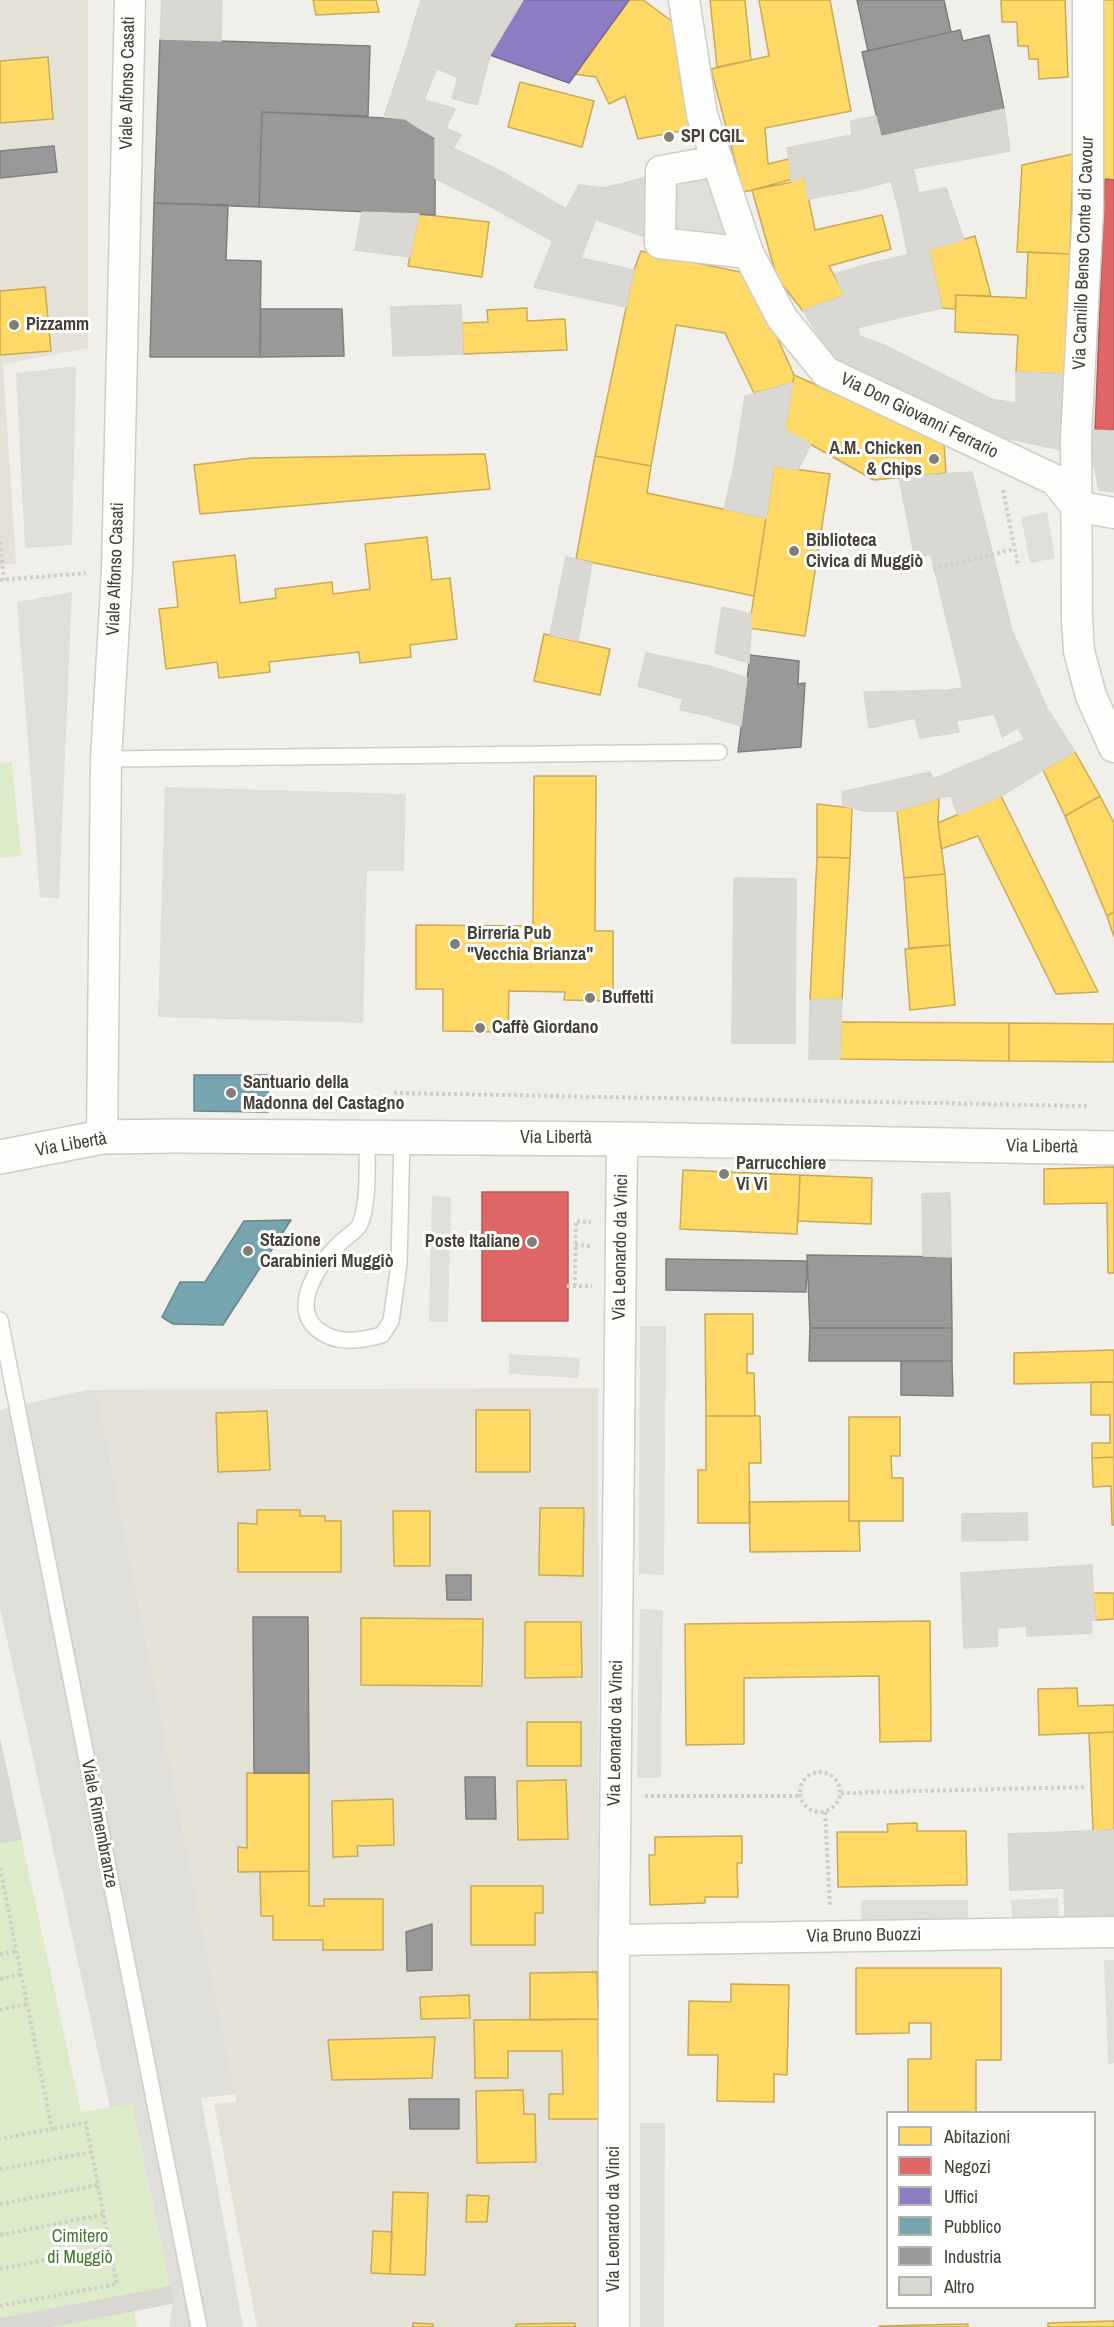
<!DOCTYPE html>
<meta charset="utf-8">
<style>
body{margin:0}
#map{position:relative;width:1114px;height:2327px;overflow:hidden;background:#f0efe9;font-family:"Archivo Narrow",sans-serif}
canvas{display:block}
.legend{position:absolute;left:886px;top:2111px;width:210px;height:198px;box-sizing:border-box;background:#fff;border:2px solid #b5b3ae;margin:0;padding:8px 10px;list-style:none;font-size:18px;color:#464135}
.legend li{display:flex;align-items:center;gap:12px;height:30px}
.legend b{width:30px;border:2px solid #b5b3ae}
</style>
<div id="map">
<canvas width="1114" height="2327"></canvas>
<ul class="legend">
<li><b style="height:16px;background:#ffd966"></b>Abitazioni</li>
<li><b style="height:16px;background:#e06666"></b>Negozi</li>
<li><b style="height:16px;background:#8e7cc3"></b>Uffici</li>
<li><b style="height:16px;background:#76a5af"></b>Pubblico</li>
<li><b style="height:16px;background:#999"></b>Industria</li>
<li><b style="height:16px;background:#dad8d2"></b>Altro</li>
</ul>
</div>
<script>
const context = document.querySelector('canvas').getContext('2d');
context.lineJoin = 'round';
function paint(path, color) { context.fillStyle = color; context.fill(path, 'evenodd'); }
function strokePath(path, color, width, dash) { context.strokeStyle = color; context.lineWidth = width; context.lineCap = dash ? 'butt' : 'round'; context.setLineDash(dash || []); context.stroke(path); }
function drawText(font, color, halo, rows, align = 'center') {
  context.font = font + ' "Archivo Narrow",sans-serif'; context.lineWidth = 6; context.setLineDash([]); context.textBaseline = 'middle'; context.strokeStyle = halo; context.fillStyle = color; for (const [text, x, y, turn = 0] of rows) {
    context.save(); context.translate(x, y); context.rotate((+turn || 0) * Math.PI / 180); context.textAlign = isNaN(turn) ? turn : align; if (halo) context.strokeText(text, 0, 0); context.fillText(text, 0, 0); context.restore();
  }
}
const residential = new Path2D(`
 M0,0H88V348L3,364L16,563L0,565Z
 M598,1388L599,2327H257L214,2104L236,2102L235,2094L97,1390Z`);
const green = new Path2D(`
 M12,762L21,856L0,858V763Z
 M0,1741L81,2112L132,2103L173,2303L134,2310L137,2327H0Z`);
const parking = new Path2D(`
 M710,166L727,242L667,239L664,174Z
 M76,366L72,545L25,548L16,373Z
 M1047,512L1055,558L1030,563L1021,517Z
 M72,592L59,899L40,897L17,602Z
 M165,787L406,794L404,871H367L363,1023L158,1017Z
 M432,1196L451,1197L448,1322H429Z
 M640,1326H666L664,1575L639,1574Z
 M509,1354L580,1358L578,1378L509,1374Z
 M86,1390H97L235,2094L201,2098L243,2327H169L173,2302L132,2104L110,2107L0,1608V1410Z
 M640,1609L663,1610L661,1778H637Z
 M1058,1898L1059,1921L1012,1922L1011,1900Z
 M861,1900H968V1923H862Z
 M1104,1960H1114V2063L1108,2064Z
 M640,2123H665L664,2327H640Z`);
const homes = new Path2D(`
 M313,0H376L379,12L316,15Z
 M629,0H643L673,22L692,129L638,139L625,96L609,104L596,77L574,74Z
 M710,0H745L751,60L717,67Z
 M759,0H830L851,111L765,128L768,164L789,159L792,182L743,192L711,69L769,56Z
 M1001,0H1065L1068,77L1039,79L1038,59H1029L1028,46H1018L1017,22H1002Z
 M1099,0H1114V180L1097,179Z
 M48,57L53,119L0,123V61Z
 M520,82L594,101L582,147L508,127Z
 M1073,154L1070,254L1017,252L1022,165Z
 M804,176L815,230L882,215L891,249L829,266L845,295L803,311L777,278L752,190Z
 M419,214L489,222L482,277L408,266Z
 M975,236L991,296L956,295L955,309L942,308L929,250Z
 M641,251L749,274L794,375L793,383L754,393L725,333L676,325L651,466L595,456L634,270Z
 M1028,252L1070,254L1065,374L1016,372L1018,335L955,332L956,295L1026,298Z
 M45,287L51,351L0,355V291Z
 M527,308V321L565,319L567,350L463,354L462,323L488,322L487,310Z
 M794,375L944,443L946,473L874,480L785,430Z
 M485,454L490,489L200,514L194,465L252,458Z
 M595,456L651,466L647,493L766,518L754,596L576,559Z
 M774,466L830,474L805,636L749,628Z
 M427,537L432,580L450,578L457,639L410,645L411,657L360,663L359,652L269,662L270,672L219,678L217,662L166,669L159,609L178,607L173,562L235,555L240,603L276,598L275,589L332,582L333,594L370,589L365,544Z
 M544,634L610,649L600,695L534,681Z
 M1075,752L1100,796L1065,816L1043,770Z
 M534,776H596L595,931H613V1001L564,1000L565,992L509,991L508,1032L443,1031V989H416V925L533,926Z
 M1001,796L1098,992L1056,994L978,836L941,849L938,823Z
 M1100,796L1114,823V912L1107,916L1065,816Z
 M939,798L938,823L945,874L904,878L897,811Z
 M817,804L852,808L850,858L817,857Z
 M817,857L850,858L842,999L810,1000Z
 M945,874L950,945L909,948L904,878Z
 M1114,912V937L1107,916Z
 M950,945L955,1005L910,1010L905,949Z
 M841,1022L1009,1023V1061L840,1059Z
 M1009,1023L1114,1024V1062L1009,1061Z
 M1114,1167V1273H1108L1107,1203L1044,1204V1169Z
 M683,1170L800,1175L797,1234L680,1229Z
 M800,1175L872,1178L871,1224L798,1221Z
 M705,1314H753V1354H747V1373H754L755,1416H706Z
 M1114,1350V1382L1014,1384V1353Z
 M1091,1382H1114V1457L1092,1458V1443H1110V1415H1091Z
 M476,1410H530V1472H476Z
 M267,1411L270,1470L218,1472L216,1413Z
 M706,1416H760L761,1463H749L750,1523H698V1470H706Z
 M849,1417H900V1456H891L892,1478H903V1521H849Z
 M1114,1457V1525H1112L1111,1486L1093,1487L1092,1458Z
 M849,1501V1521H859L860,1551L750,1552L749,1502Z
 M540,1508H584L583,1576L539,1575Z
 M257,1510H300V1516H325V1521H341V1572H238V1523L257,1524Z
 M393,1511H430V1566H394Z
 M1093,1593H1114V1619L1096,1620Z
 M361,1618L483,1619L482,1686L361,1685Z
 M930,1621L931,1741L880,1742L879,1676L744,1678V1744L686,1745L685,1624Z
 M525,1622H581L582,1677L525,1678Z
 M1077,1688L1078,1706L1114,1705V1732L1039,1735L1038,1689Z
 M527,1722H581V1766H527Z
 M1114,1732V1830L1093,1831L1089,1733Z
 M247,1773H309V1871L238,1872V1847L247,1848Z
 M566,1780L568,1839L518,1840L517,1781Z
 M393,1799L394,1845L357,1846L358,1856L333,1857L332,1801Z
 M917,1823V1831H966L967,1885L838,1887L837,1832H888L887,1824Z
 M742,1836V1863H737L738,1897H705V1903L650,1905L649,1855H655V1837Z
 M309,1871V1906H324V1899H383V1950H323V1940H273V1916H261L260,1872Z
 M471,1886H543V1913H535V1945H471Z
 M856,1968H1001V2060H976V2112H908V2059H931V2023H909V2033L856,2034Z
 M597,1972L598,2019L530,2020V1973Z
 M731,1984L789,1985L787,2075L774,2074V2102L717,2101L718,2055H688L689,2001L731,2002Z
 M469,1995L470,2018L421,2019L420,1997Z
 M598,2019L599,2119H549V2094H563L562,2051H508V2078H475L474,2020Z
 M435,2037L432,2078L332,2080L328,2040Z
 M523,2090L524,2114H535L536,2162L477,2163L476,2091Z
 M393,2192L428,2193L425,2275L390,2274Z
 M467,2195L489,2196L487,2222H466Z
 M373,2231L392,2232L390,2274L371,2273Z
 M1114,2321V2327H1048V2323Z
 M413,2323L433,2324V2327H413Z
 M575,2323V2327H516V2324Z
 M968,2324V2327H879V2326Z`);
const shops = new Path2D(`
 M1105,179L1114,180V431H1095Z
 M482,1192H568V1321H482Z`);
const offices = new Path2D(`
 M523,0H629L569,83L490,55Z`);
const public = new Path2D(`
 M194,1075H268V1112L194,1111Z
 M291,1220L223,1325L173,1324L162,1317L180,1282H205L244,1221Z`);
const industry = new Path2D(`
 M857,0H944L951,32L868,51Z
 M960,30L963,41L989,35L1004,109L881,136L862,52Z
 M160,39L370,46L368,116L262,112L259,207L154,203Z
 M262,112L405,119L435,139V215L259,207Z
 M54,146L57,172L0,178V151Z
 M154,203L228,205L226,260L261,261L260,357H150Z
 M261,309H342L344,356L260,357Z
 M750,655L799,661L798,684L805,683L801,747L738,752Z
 M807,1255L951,1257L952,1328H810Z
 M666,1259L807,1261L806,1292L666,1290Z
 M810,1328H952V1361H809Z
 M901,1361H952L953,1396L901,1395Z
 M446,1575H471V1600H447Z
 M253,1617H308L309,1773H254Z
 M465,1777H495L496,1819H466Z
 M432,1924V1970L407,1971L406,1932Z
 M409,2099H459V2129H410Z`);
const building = new Path2D(`
 M162,0H222L221,41L160,39Z
 M421,0H473L459,40L413,26Z
 M473,0H523L490,55L459,40Z
 M413,26L459,40L490,55L477,105L452,98L458,78L405,54Z
 M405,54L437,68L414,125L405,119L384,117Z
 M425,100L455,109L446,128L461,135L453,148L414,125Z
 M1004,109L1010,151L912,169L905,131Z
 M876,116L881,136L852,143L851,121Z
 M905,131L922,208L900,215L891,181L863,189L852,143Z
 M852,135L863,189L808,199L804,176L792,182L787,148Z
 M435,139L504,173L486,204L435,178Z
 M504,173L566,209L553,241L486,204Z
 M655,175L651,239L566,209L579,185L604,188Z
 M946,188L964,240L929,250L918,193Z
 M922,208L929,250L908,255L900,215Z
 M566,209L595,221L581,258L634,270L626,307L534,287Z
 M362,212L419,214L410,257L355,250Z
 M929,250L942,308L881,322L868,264Z
 M868,264L881,322L857,328L835,274Z
 M845,295L860,336L886,346L870,379L837,364L803,311Z
 M461,305L463,354L393,356L391,307Z
 M886,346L991,399L975,431L870,379Z
 M1016,372L1065,374L1061,450L975,431L991,399L1016,403Z
 M793,383L785,430L774,466L734,467L745,396Z
 M785,430L811,444L798,470L774,466Z
 M1087,430L1114,431V492L1099,490Z
 M774,466L766,518L724,509L734,467Z
 M972,472L1012,631L1028,666L963,688L931,554L915,558L899,477Z
 M566,557L592,563L578,641L550,635Z
 M722,607L752,614L749,663L715,653Z
 M646,653L713,667L705,715L680,710L683,699L638,686Z
 M1028,666L1048,710L1002,737L984,681Z
 M713,667L747,678L741,726L705,715Z
 M984,681L995,714L956,721L948,690L963,688Z
 M948,690L959,732L920,738L915,718L869,728L864,692Z
 M1048,710L1075,752L1043,770L1018,728Z
 M1024,740L1043,770L1001,796L983,758Z
 M983,758L1001,796L958,815L951,796L939,798L933,779Z
 M930,772L939,798L897,811H865L843,806L842,792Z
 M734,878L796,879L795,1043H732Z
 M842,999L840,1059H809L810,1000Z
 M950,1193L951,1257L923,1256L922,1194Z
 M1027,1513L1028,1540L962,1541V1514Z
 M1092,1565L1093,1593L962,1601L961,1573Z
 M1093,1593L1096,1620L1091,1621L1092,1633L1027,1636L1026,1597Z
 M1026,1597V1626L997,1628L998,1646L964,1648L962,1601Z
 M0,1741L21,1839L0,1843Z
 M1114,1830V1915L1065,1917L1064,1888L1010,1890L1008,1834Z
 M170,2287L173,2303L46,2327H0V2319Z`);
const path = new Path2D(`
 M1003,490L1018,566
 M0,542L4,580
 M933,569L1014,549
 M0,580L86,573
 M394,1093L1088,1106
 M575,1245L592,1246
 M567,1286H592
 M575,1286L576,1221L591,1222
 M800 1792a20 20 0 1 1 40 0a20 20 0 1 1-40 0Z
 M841,1793L1085,1787
 M645,1796H800
 M825,1812L830,1906
 M0,1868L52,2129L0,2139
 M0,1954L17,1951
 M0,1979L22,1974
 M0,2010L27,2004
 M0,2169L92,2152
 M0,2204L98,2185
 M0,2235L104,2214
 M0,2269L110,2247
 M0,2306L117,2284L86,2123L52,2129`);
const service = new Path2D(`
 M106,759L719,752
 M367,1137C367,1159 369,1205 360,1224C357,1231 346,1237 340,1243C321,1261 289,1306 317,1329C336,1345 359,1341 382,1335L391,1321L399,1264L402,1138
 M0,1320L199,2327`);
const minor = new Path2D(`
 M684,0L702,115L748,253L782,318L826,372L1055,480L1076,506
 M1088,0V209L1076,438L1077,619L1079,651L1091,696L1114,747
 M718,161L661,171L660,243L748,253
 M1076,506L1114,513
 M102,1137L106,759L117,571L130,0
 M614,1940L1114,1932
 M614,2327V1940L622,1139`);
const tertiary = new Path2D(`
 M0,1157L102,1137L175,1136L622,1139L1114,1148`);
const markers = [
 [669,137,6,"#827e74"],
 [14,325,6,"#827e74"],
 [934,459,6,"#827e74"],
 [794,551,6,"#827e74"],
 [455,944,6,"#827e74"],
 [590,998,6,"#827e74"],
 [480,1028,6,"#827e74"],
 [231,1093,6,"#827e74"],
 [724,1174,6,"#827e74"],
 [532,1242,6,"#827e74"],
 [248,1251,6,"#827e74"]
];
const streetNames = [
 ["Viale Alfonso Casati",128,83,-89],
 ["Via Camillo Benso Conte di Cavour",1084,253,-88],
 ["Via Don Giovanni Ferrario",919,416,26],
 ["Viale Alfonso Casati",116,569,-88],
 ["Via Libertà",556,1138],
 ["Via Libertà",71,1145,-10],
 ["Via Libertà",1042,1147,1],
 ["Via Leonardo da Vinci",621,1247,-89],
 ["Via Leonardo da Vinci",616,1733,-89],
 ["Viale Rimembranze",99,1824,79],
 ["Via Bruno Buozzi",864,1936,-1],
 ["Via Leonardo da Vinci",614,2219,-90]
];
const poiNames = [
 ["SPI CGIL",681,137],
 ["Pizzamm",26,325],
 ["A.M. Chicken",922,449,"right"],
 ["& Chips",922,470,"right"],
 ["Biblioteca",806,541],
 ["Civica di Muggiò",806,562],
 ["Birreria Pub",467,934],
 ["\"Vecchia Brianza\"",467,955],
 ["Buffetti",602,998],
 ["Caffè Giordano",492,1028],
 ["Santuario della",243,1083],
 ["Madonna del Castagno",243,1104],
 ["Parrucchiere",736,1164],
 ["Vi Vi",736,1185],
 ["Stazione",260,1241],
 ["Carabinieri Muggiò",260,1262],
 ["Poste Italiane",520,1242,"right"]
];
const parkNames = [
 ["Cimitero",80,2237],
 ["di Muggiò",80,2258]
];
paint(residential, '#e4e1d6');
paint(green, '#dcebc9');
paint(parking, '#dfded9');
paint(homes, '#ffd966');
strokePath(homes, '#c8ab57', 1.5);
paint(shops, '#e06666');
strokePath(shops, '#b25b57', 1.5);
paint(offices, '#8e7cc3');
strokePath(offices, '#786a98', 1.5);
paint(public, '#76a5af');
strokePath(public, '#68878a', 1.5);
paint(industry, '#999');
strokePath(industry, '#807f7b', 1.5);
paint(building, '#dad8d2');
strokePath(building, '#d8d6cf', 1.5);
strokePath(service, '#cecdc7', 18);
strokePath(minor, '#cecdc7', 33);
strokePath(tertiary, '#cecdc7', 36);
strokePath(path, '#d1ceca', 4, [3, 3]);
strokePath(service, '#fdfdfc', 15);
strokePath(minor, '#fdfdfc', 30);
strokePath(tertiary, '#fdfdfc', 33);
for (const [x, y, r, color] of markers) { const dot = new Path2D(); dot.arc(x, y, r, 0, 2 * Math.PI); context.fillStyle = color; context.fill(dot); strokePath(dot, '#fff', 2); }
drawText('18px', '#464135', '#fff', streetNames);
drawText('bold 18px', '#464135', '#fff', poiNames, 'left');
drawText('18px', '#427928', '#fff', parkNames);
</script>
